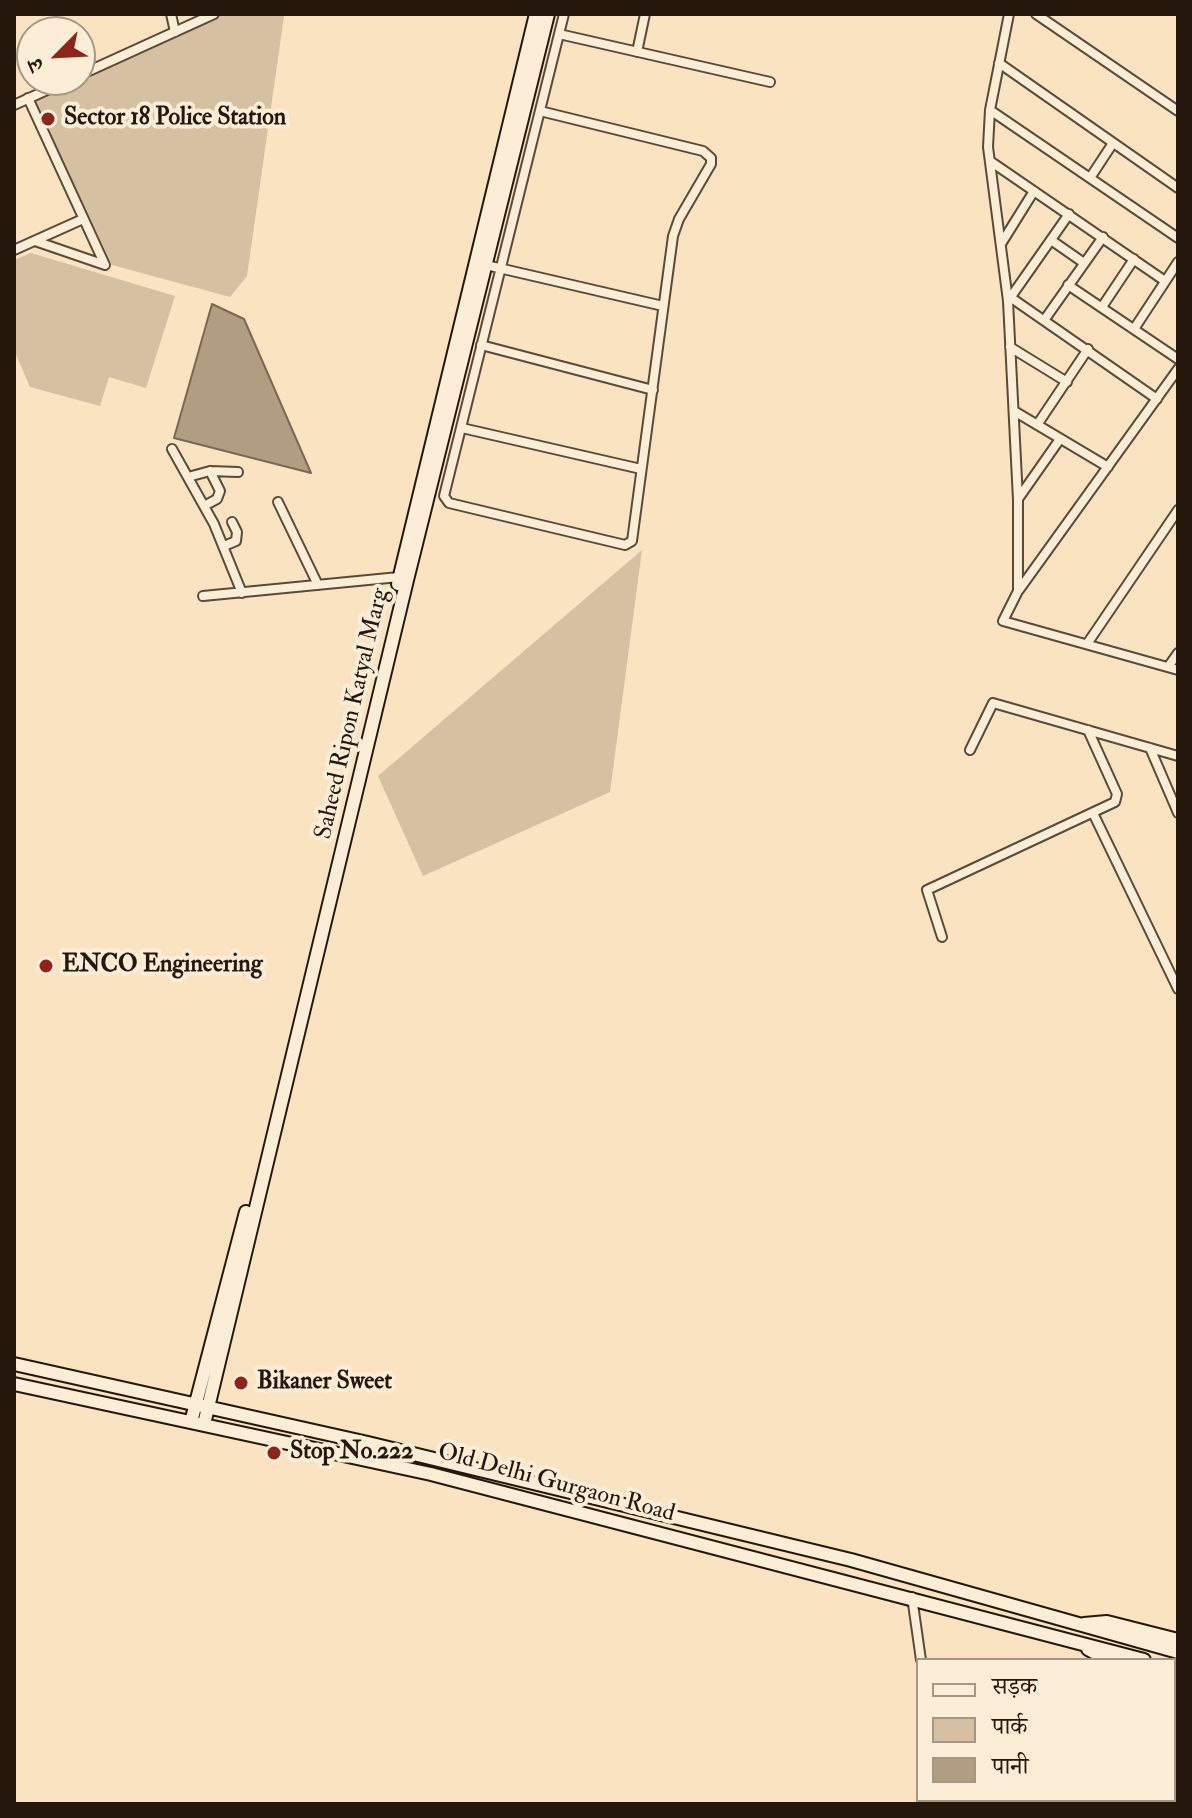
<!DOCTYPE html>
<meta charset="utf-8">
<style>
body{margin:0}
#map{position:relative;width:1192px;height:1818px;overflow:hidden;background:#f9e3c0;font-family:"IM FELL Double Pica","Noto Serif Devanagari",serif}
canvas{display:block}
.frame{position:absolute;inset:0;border:16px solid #25170b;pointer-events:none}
.legend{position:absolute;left:916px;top:1658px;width:260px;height:144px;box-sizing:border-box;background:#fbedd6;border:2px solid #a59785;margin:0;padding:10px 14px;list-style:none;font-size:24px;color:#25170b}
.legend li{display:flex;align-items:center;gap:16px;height:40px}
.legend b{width:40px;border:2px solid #a59785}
.north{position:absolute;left:16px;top:16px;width:80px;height:80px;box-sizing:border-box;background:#fbedd6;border:2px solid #a59785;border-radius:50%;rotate:246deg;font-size:22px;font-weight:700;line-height:32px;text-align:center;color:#25170b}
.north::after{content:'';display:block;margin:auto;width:28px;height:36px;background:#8f2418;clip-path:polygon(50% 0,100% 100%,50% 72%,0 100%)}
</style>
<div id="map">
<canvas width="1192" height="1818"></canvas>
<div class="frame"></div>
<ul class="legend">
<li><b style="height:10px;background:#fbedd6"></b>सड़क</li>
<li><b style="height:22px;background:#d5c0a1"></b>पार्क</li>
<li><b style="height:22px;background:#b19e82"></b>पानी</li>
</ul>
<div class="north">उ</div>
</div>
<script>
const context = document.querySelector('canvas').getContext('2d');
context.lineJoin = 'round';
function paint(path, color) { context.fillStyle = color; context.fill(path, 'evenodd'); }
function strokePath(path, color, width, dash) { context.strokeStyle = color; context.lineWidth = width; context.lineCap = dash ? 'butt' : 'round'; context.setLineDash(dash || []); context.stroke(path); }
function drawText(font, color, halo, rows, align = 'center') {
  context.font = font + ' "IM FELL Double Pica",serif'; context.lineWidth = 8; context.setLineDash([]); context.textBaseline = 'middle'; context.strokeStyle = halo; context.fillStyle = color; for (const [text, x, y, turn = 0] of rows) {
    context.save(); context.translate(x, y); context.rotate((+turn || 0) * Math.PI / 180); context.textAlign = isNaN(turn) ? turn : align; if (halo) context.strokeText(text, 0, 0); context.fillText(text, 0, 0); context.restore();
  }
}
const green = new Path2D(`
 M211,14L284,16L247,276L230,297L112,265L32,96L66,80H80V74Z
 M31,253L175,296L146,388L109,377L100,406L30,387L14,350V260Z
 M642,550L610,792L423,876L378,776Z`);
const water = new Path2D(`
 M212,304L244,319L311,473L174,438Z`);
const street = new Path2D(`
 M171,14L175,32
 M1009,14L990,110L988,147L1008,301L1018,500V591L1003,621L1178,670
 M1036,14L1178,111
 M559,34L770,82
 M637,52L645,14
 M999,63L1178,188
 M80,75L214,14
 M28,98L105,265L35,241
 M14,105L69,80
 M990,110L1178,238
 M540,111L703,151L711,158V164L679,219L673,236L632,541L625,545L449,503L444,496L564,14
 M990,161L1165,281
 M1090,178L1113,143
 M1051,240L1084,263
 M1001,244L1034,191
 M14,250L83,219
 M486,265L663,306
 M1068,285L1178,359
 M1010,297L1157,399
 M1008,301L1069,214
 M1102,307L1134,259
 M1045,319L1103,237
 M1134,329L1178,262
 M481,345L653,390
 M1010,347L1067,382
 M1014,411L1108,467
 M1037,425L1088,349
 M462,428L641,469
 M172,449L214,524L242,593
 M188,477L210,471L238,472
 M1018,499L1060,439
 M278,502L318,585
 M204,506L217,499L220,491L210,471
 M224,546L236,541L237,532L232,522
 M1019,590L1178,369
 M203,596L399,577
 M1087,644L1178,510
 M1168,667L1178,653
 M1150,748L1178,813
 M970,750L993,703L1178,756
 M1093,813L1178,989
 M942,937L927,890L1115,802L1117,794L1088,730
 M912,1597L921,1660
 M976,1800L1016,1804
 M1073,1804V1800`);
const secondary = new Path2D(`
 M398,584L536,14
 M14,1364L368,1443L851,1560L1178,1652
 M14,1384L431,1474L1144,1660
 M191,1422L246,1212
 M204,1424L407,580L548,14
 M1084,1624L1107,1622L1178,1640
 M1088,1649L1108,1660
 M1174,1667L1178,1668
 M1174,1677L1178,1678`);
const markers = [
 [48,119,8,"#8f2418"],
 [46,966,8,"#8f2418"],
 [241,1383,8,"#8f2418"],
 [274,1453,8,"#8f2418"]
];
const poiNames = [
 ["Sector 18 Police Station",64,119],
 ["ENCO Engineering",62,966],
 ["Bikaner Sweet",257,1383],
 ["Stop No.222",290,1453]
];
const streetNames = [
 ["Saheed Ripon Katyal Marg",353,714,-77],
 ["Old Delhi Gurgaon Road",556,1484,15]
];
paint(green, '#d5c0a1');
paint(water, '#b19e82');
strokePath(water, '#796852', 2);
strokePath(street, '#5a4a38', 12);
strokePath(secondary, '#25170b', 16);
strokePath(street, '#fbedd6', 8);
strokePath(secondary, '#fbedd6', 12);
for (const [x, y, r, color] of markers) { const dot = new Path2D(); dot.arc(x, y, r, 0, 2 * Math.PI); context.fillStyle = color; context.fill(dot); strokePath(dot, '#fbedd6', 3); }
drawText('bold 24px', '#25170b', '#fbedd6', poiNames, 'left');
drawText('24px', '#25170b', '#fbedd6', streetNames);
</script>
